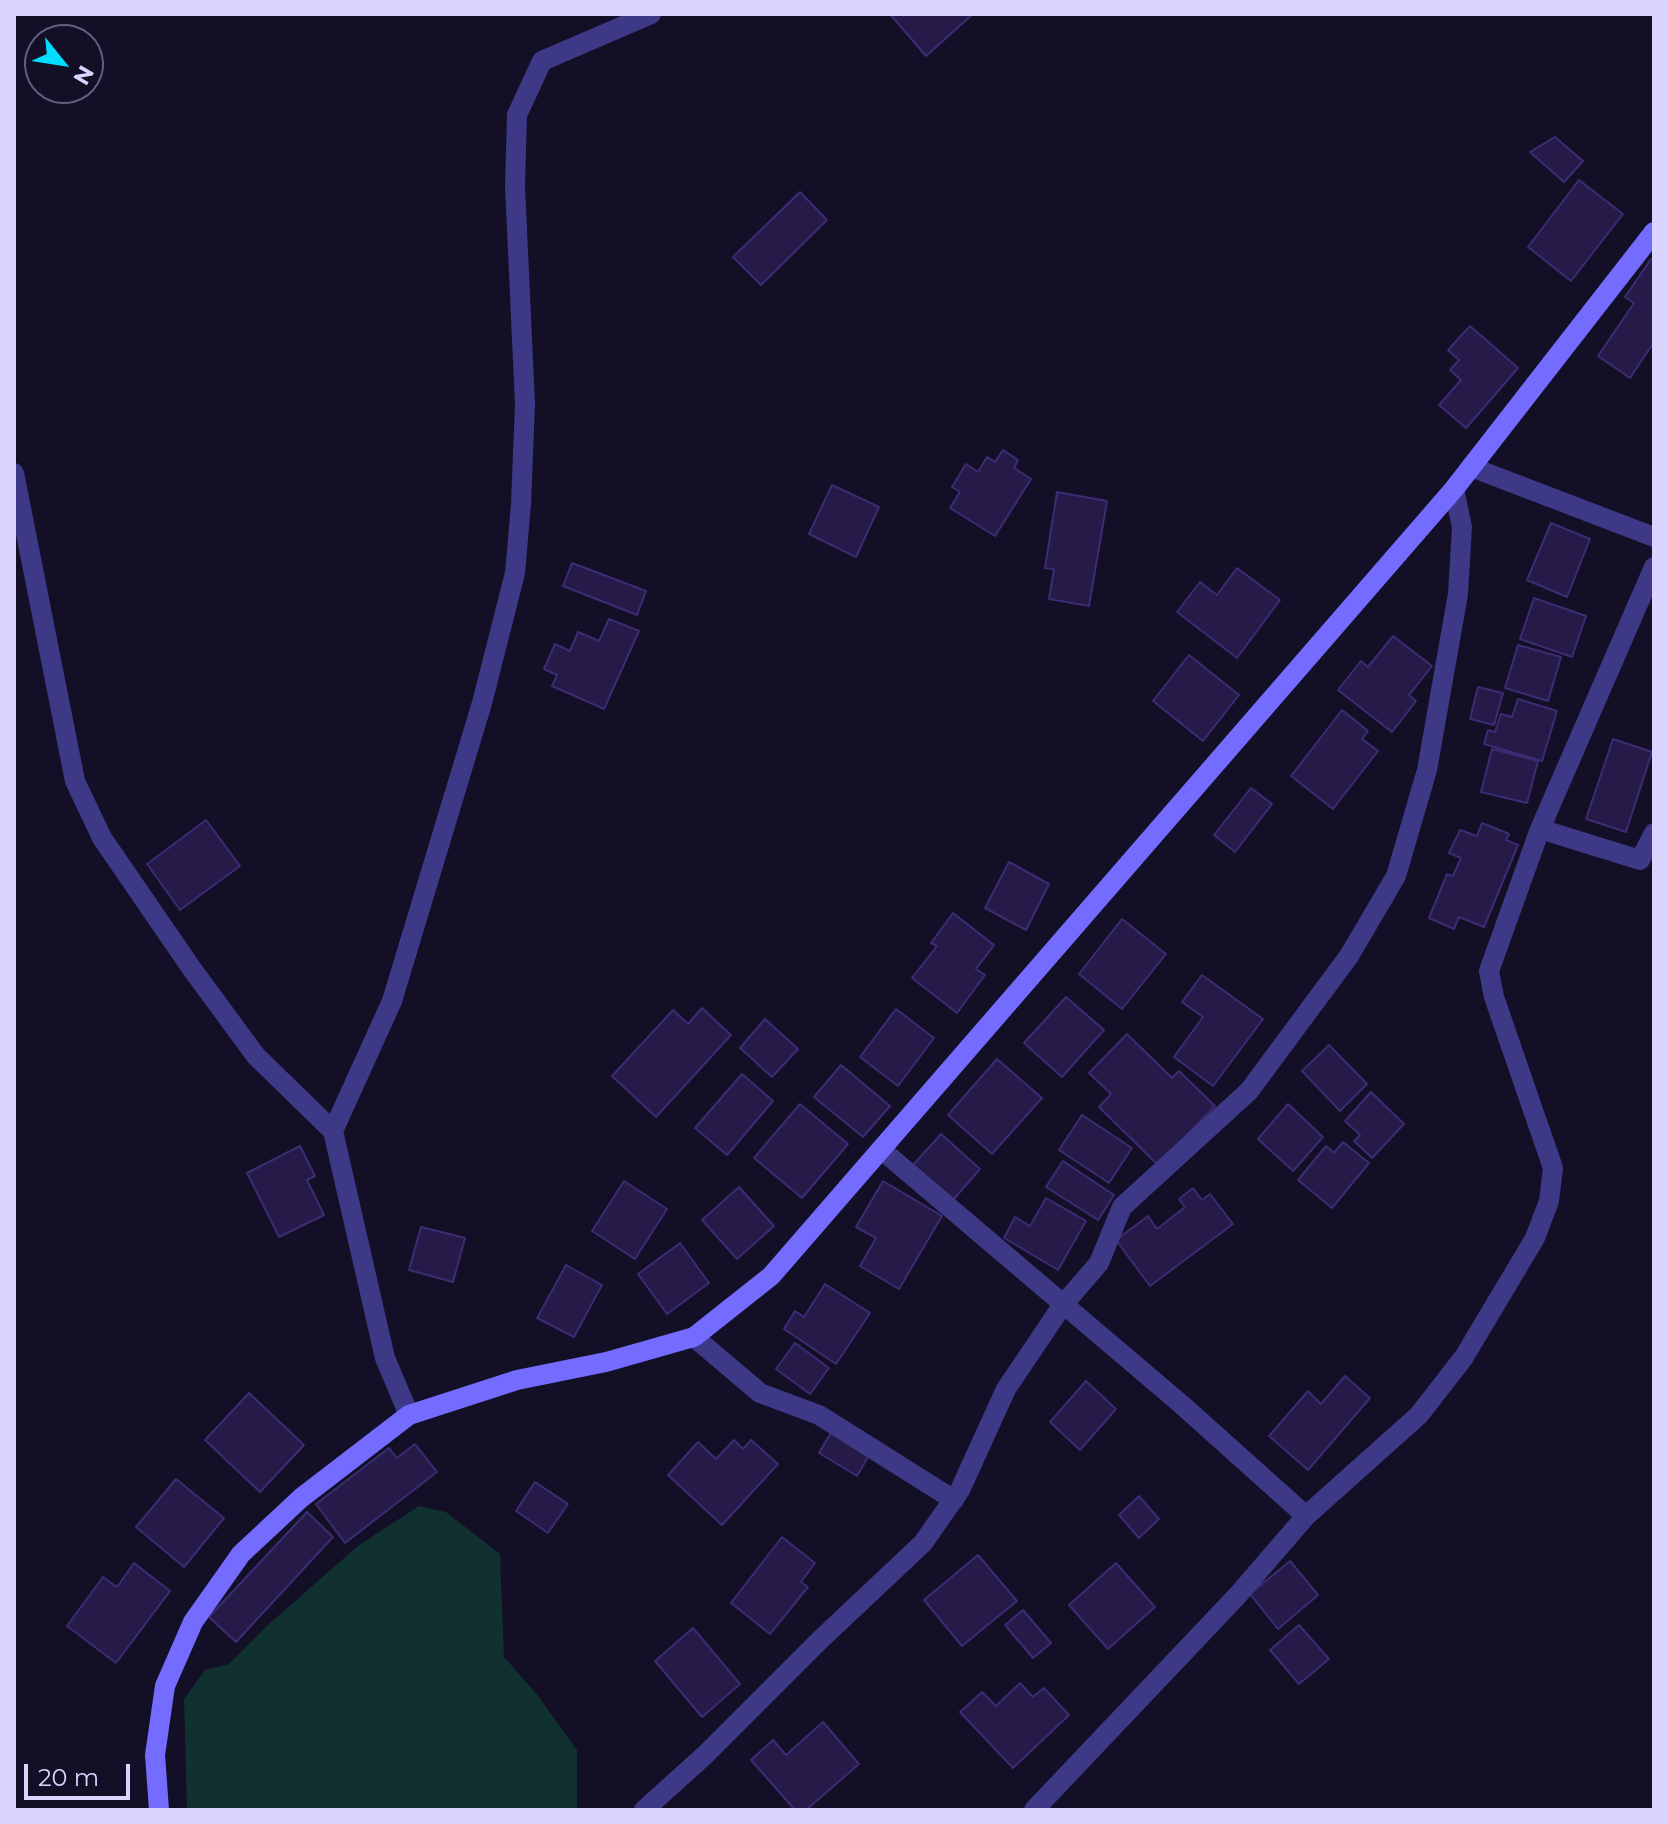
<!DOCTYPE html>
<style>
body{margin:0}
#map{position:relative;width:1668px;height:1824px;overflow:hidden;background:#130f26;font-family:Montserrat,sans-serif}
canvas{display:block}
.frame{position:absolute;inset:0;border:16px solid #dad4ff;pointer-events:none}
.north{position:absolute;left:24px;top:24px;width:80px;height:80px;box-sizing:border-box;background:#130f26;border:2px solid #635e7d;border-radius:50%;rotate:120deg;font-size:22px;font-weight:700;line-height:32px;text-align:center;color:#dad4ff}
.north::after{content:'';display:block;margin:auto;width:28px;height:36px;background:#0df;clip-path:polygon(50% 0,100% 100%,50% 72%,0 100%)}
.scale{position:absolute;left:24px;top:1764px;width:106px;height:36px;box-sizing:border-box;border:4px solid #dad4ff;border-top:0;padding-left:10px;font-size:24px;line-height:28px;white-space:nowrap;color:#dad4ff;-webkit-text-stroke:6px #130f26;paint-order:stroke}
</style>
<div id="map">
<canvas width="1668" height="1824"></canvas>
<div class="frame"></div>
<div class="north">N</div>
<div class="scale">20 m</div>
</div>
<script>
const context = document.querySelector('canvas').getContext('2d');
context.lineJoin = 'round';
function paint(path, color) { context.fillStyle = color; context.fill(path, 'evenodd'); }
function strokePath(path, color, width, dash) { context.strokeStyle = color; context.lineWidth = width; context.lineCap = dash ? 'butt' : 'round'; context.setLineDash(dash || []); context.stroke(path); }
const green = new Path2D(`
 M419,1506L446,1512L500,1554L504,1657L535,1692L577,1750V1810H187L184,1699L205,1670L229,1664L270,1623L359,1545Z`);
const building = new Path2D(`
 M890,14H973L926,56Z
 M1555,137L1583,161L1564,182L1530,152Z
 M1579,180L1623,214L1571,281L1528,247Z
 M800,192L827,220L761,285L733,257Z
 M1651,259L1654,260V342L1630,378L1598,356L1634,303L1625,297Z
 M1470,326L1518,368L1466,428L1439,405L1461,380L1450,370L1459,360L1448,350Z
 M1003,450L1018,460L1014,468L1031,479L995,536L950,508L960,492L952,487L966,464L978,472L987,457L995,462Z
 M832,485L879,507L856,557L809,534Z
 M1057,492L1107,501L1089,606L1049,599L1054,569L1045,568Z
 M1551,523L1590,539L1567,597L1527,580Z
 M572,563L646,591L637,615L563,586Z
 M1237,568L1280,600L1237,658L1177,612L1200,582L1217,595Z
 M1534,598L1586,616L1572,657L1520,639Z
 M609,619L639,631L604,709L552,686L557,675L544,669L555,644L570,651L578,632L599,641Z
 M1393,636L1432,666L1409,695L1416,701L1392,732L1338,690L1361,661L1368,667Z
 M1518,645L1561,657L1548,701L1505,688Z
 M1189,655L1239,695L1203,741L1153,701Z
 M1478,687L1503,693L1494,725L1470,719Z
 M1518,699L1557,711L1542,761L1484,744L1488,730L1495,732L1501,714L1512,717Z
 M1342,710L1368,731L1362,739L1378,751L1333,809L1291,776Z
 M1613,739L1652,752L1626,832L1586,819Z
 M1492,749L1538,761L1527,803L1481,792Z
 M1251,788L1272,804L1235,852L1214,835Z
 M206,820L240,866L180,910L147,864Z
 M1482,823L1509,834L1506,840L1518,845L1484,927L1459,917L1454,929L1429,918L1447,874L1453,876L1461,858L1449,853L1460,830L1477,836Z
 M1009,862L1049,884L1026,930L985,908Z
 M953,913L994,945L976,969L985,975L957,1013L912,978L937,946L931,943Z
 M1122,919L1166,954L1122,1009L1079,974Z
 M1202,975L1263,1019L1213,1086L1174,1057L1203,1017L1182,1002Z
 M1066,997L1104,1030L1062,1077L1024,1043Z
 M702,1008L731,1035L656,1117L612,1076L673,1010L688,1024Z
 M896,1009L934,1038L898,1086L860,1057Z
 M765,1019L798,1049L772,1077L740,1048Z
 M1127,1034L1172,1078L1179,1071L1215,1106L1158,1165L1099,1107L1111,1094L1089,1073Z
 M1329,1045L1367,1084L1340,1111L1302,1071Z
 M997,1059L1042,1098L992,1154L948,1115Z
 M841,1065L890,1106L863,1137L814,1097Z
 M742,1074L773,1101L727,1155L695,1128Z
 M1371,1092L1404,1124L1372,1158L1354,1141L1360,1135L1345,1121Z
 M800,1104L848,1144L802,1198L754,1158Z
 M1288,1104L1323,1137L1293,1171L1258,1139Z
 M1082,1115L1132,1148L1109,1183L1059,1150Z
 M941,1134L980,1169L952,1201L913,1165Z
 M1343,1142L1369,1163L1332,1208L1298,1180L1326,1146L1334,1153Z
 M300,1146L315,1176L307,1180L324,1215L279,1237L247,1173Z
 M1063,1161L1114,1195L1098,1220L1046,1187Z
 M624,1181L667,1209L635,1259L592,1231Z
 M883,1181L942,1216L899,1289L860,1266L876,1238L856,1227Z
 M739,1187L774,1226L737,1259L702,1220Z
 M1193,1188L1202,1200L1210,1194L1233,1224L1150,1286L1116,1240L1148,1216L1157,1229L1185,1207L1179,1199Z
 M1046,1198L1086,1221L1058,1270L1004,1238L1015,1217L1030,1226Z
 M421,1227L465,1238L453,1282L409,1270Z
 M680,1243L709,1283L667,1314L638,1274Z
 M566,1265L602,1285L574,1337L537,1318Z
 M825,1284L870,1313L836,1364L784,1329L795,1311L804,1317Z
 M795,1343L829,1368L810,1394L776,1369Z
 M1345,1376L1370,1398L1308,1470L1269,1436L1308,1391L1321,1404Z
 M1086,1381L1116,1409L1080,1450L1050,1422Z
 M249,1393L304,1445L260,1492L205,1440Z
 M833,1429L871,1452L857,1476L819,1453Z
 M734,1440L743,1449L751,1440L778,1464L722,1525L668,1475L698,1442L716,1459Z
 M415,1444L437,1472L345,1543L316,1504L389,1448L397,1458Z
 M176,1479L224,1518L184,1567L136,1527Z
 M535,1482L568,1504L548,1533L516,1511Z
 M1139,1496L1159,1519L1139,1538L1119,1515Z
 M307,1512L333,1537L236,1642L209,1617Z
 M782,1537L815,1563L801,1582L808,1587L770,1634L731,1603Z
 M978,1555L1017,1601L962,1646L924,1600Z
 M1290,1561L1318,1595L1278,1629L1250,1594Z
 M134,1563L170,1591L116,1663L67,1626L103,1577L117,1587Z
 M1116,1563L1155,1607L1108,1649L1069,1605Z
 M1023,1610L1051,1643L1033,1658L1005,1625Z
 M1299,1625L1329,1659L1299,1684L1270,1650Z
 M693,1628L740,1684L702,1717L655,1661Z
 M1020,1683L1033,1697L1044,1688L1069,1715L1013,1768L960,1712L982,1692L996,1706Z
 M823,1722L859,1764L806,1810H795L751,1760L773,1740L786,1755Z`);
const street = new Path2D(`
 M1471,467L1654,537
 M14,473L75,781L102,838L192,969L256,1056L333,1131
 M1540,829L1640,860L1654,833
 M883,1151L1181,1404L1306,1516
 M694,1337L760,1393L819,1415L954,1500
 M409,1415L385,1358L333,1131L392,1001L482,703L515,573L521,504L525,404L515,186L517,115L542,61L651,14
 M644,1810L705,1755L820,1640L923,1543L960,1490L1006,1389L1062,1306L1099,1263L1122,1207L1249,1091L1349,956L1396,876L1427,770L1458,594L1462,527L1454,489
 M1034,1810L1237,1596L1306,1516L1419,1415L1464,1357L1535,1238L1549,1201L1553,1168L1494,997L1489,971L1540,829L1654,567`);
const secondary = new Path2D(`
 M159,1810L155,1755L165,1686L193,1622L241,1554L301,1498L409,1415L517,1380L606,1362L694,1337L771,1276L1454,489L1654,232`);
paint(green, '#113030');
paint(building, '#251a48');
strokePath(building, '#3c2c74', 2);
strokePath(street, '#3e3986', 20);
strokePath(secondary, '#746bff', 20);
</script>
